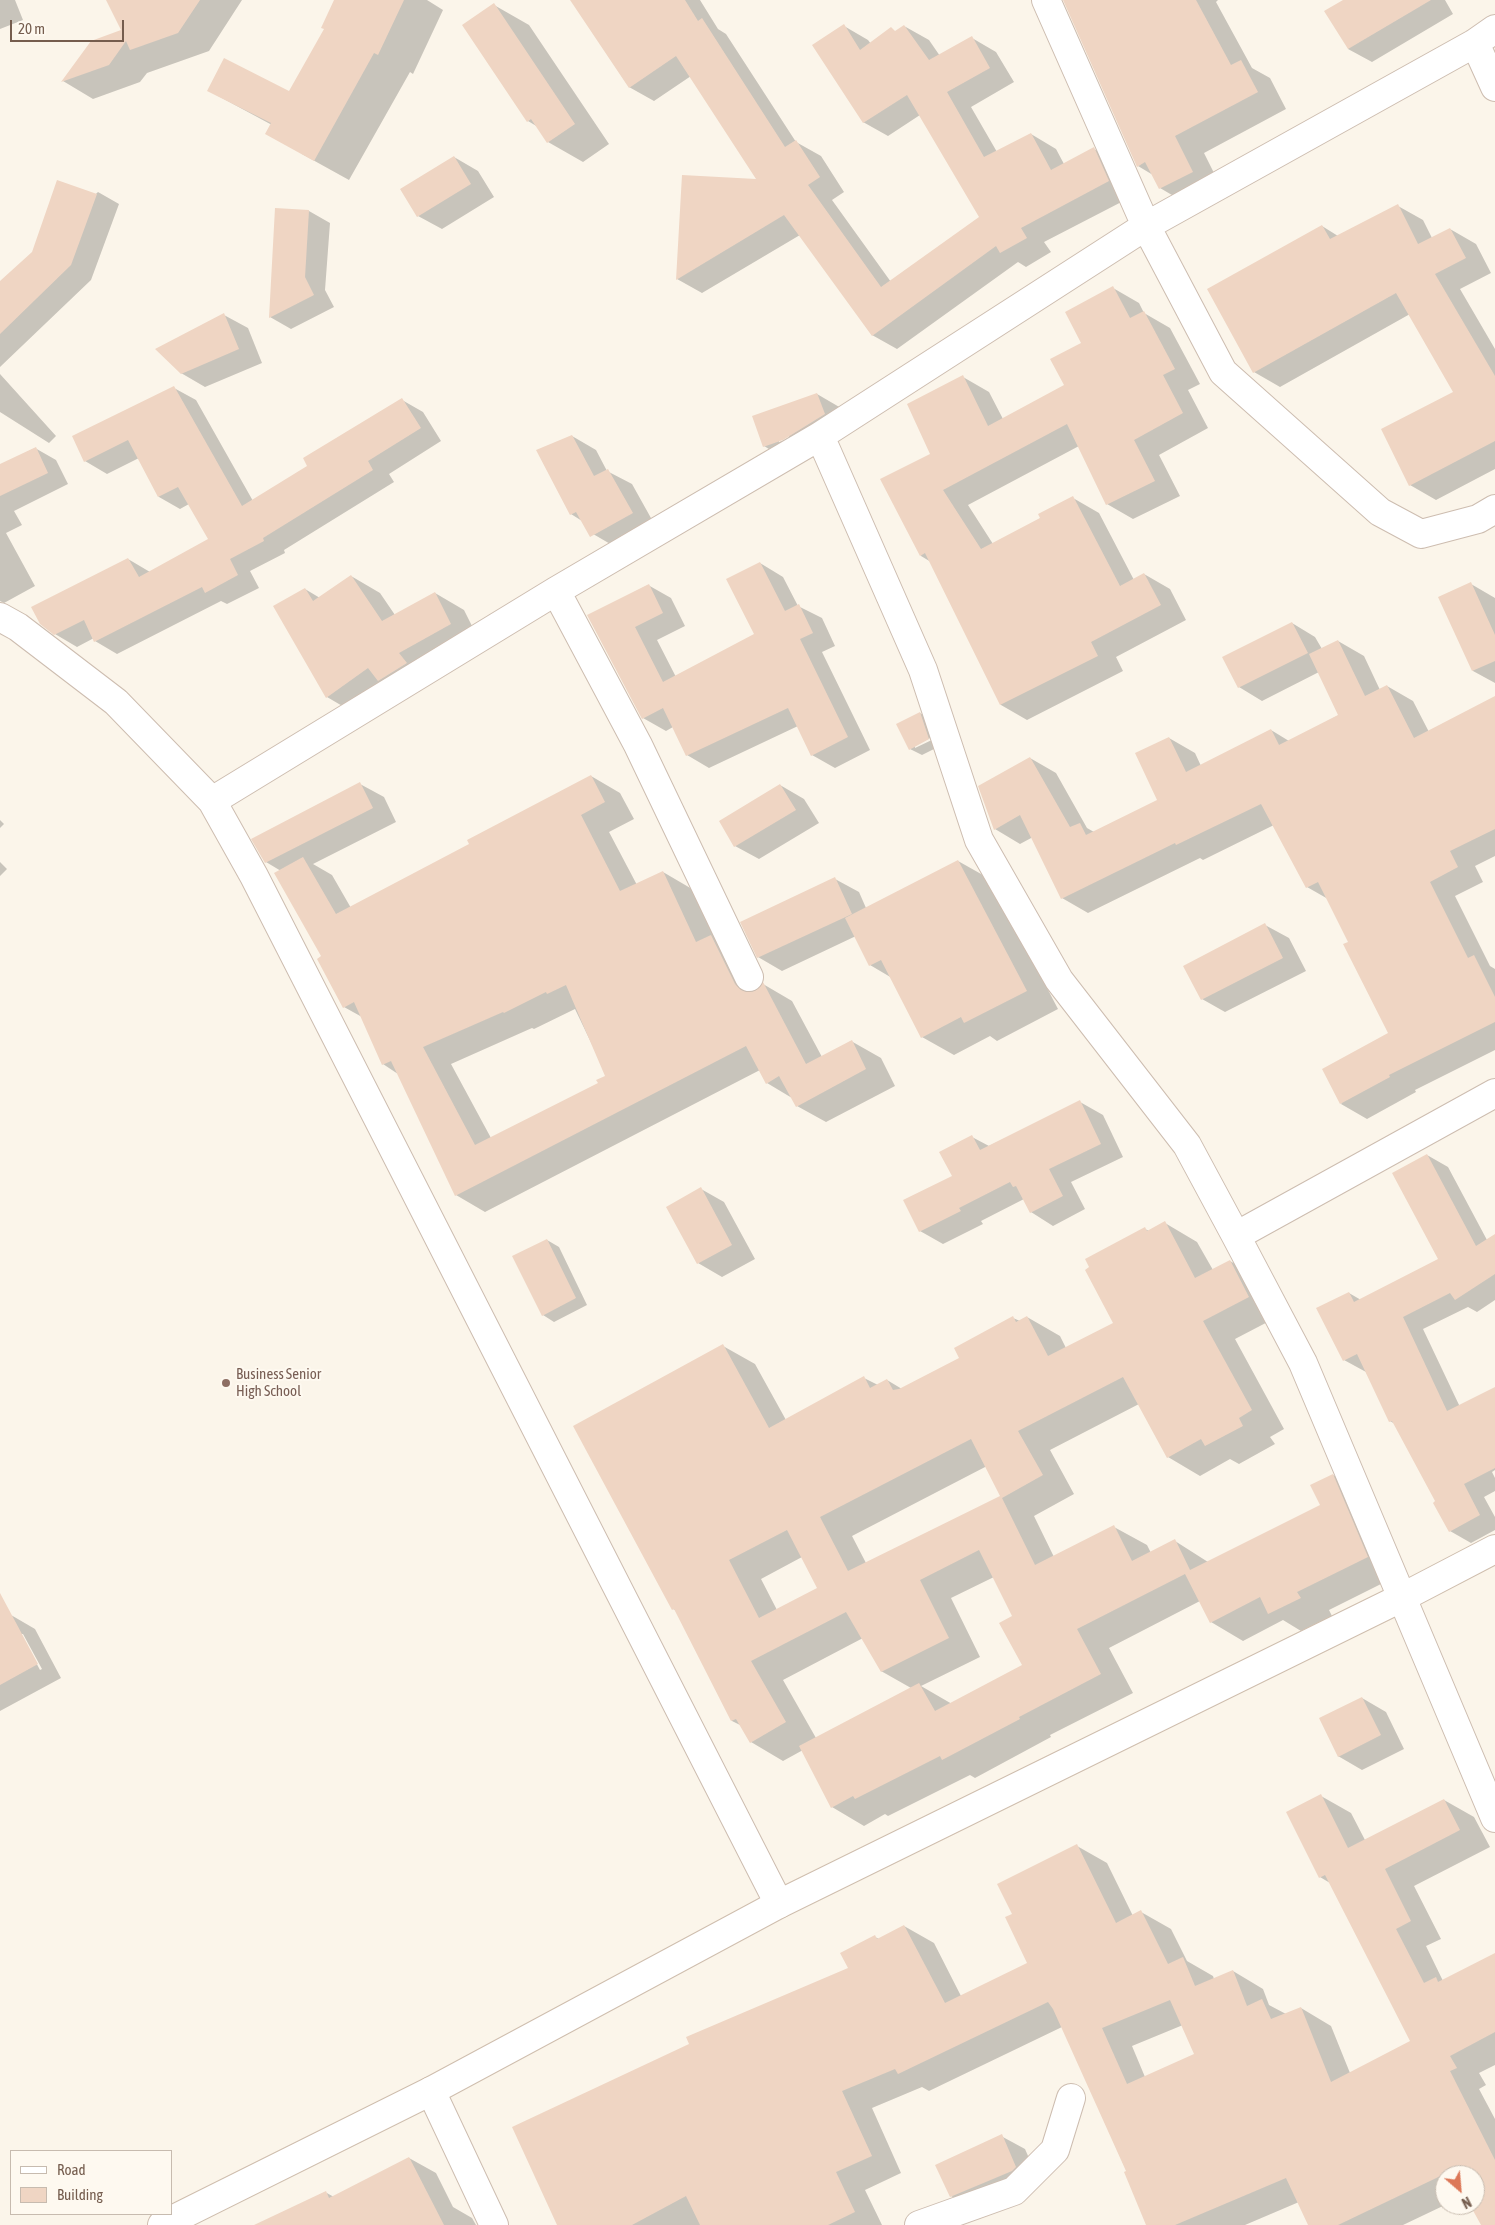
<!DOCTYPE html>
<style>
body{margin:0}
#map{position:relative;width:1495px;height:2225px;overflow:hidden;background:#fbf5ea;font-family:"Asap Condensed",sans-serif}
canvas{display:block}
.legend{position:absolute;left:10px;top:2150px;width:162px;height:65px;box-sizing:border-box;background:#fef9f0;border:1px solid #c7bbaf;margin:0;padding:6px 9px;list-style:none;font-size:15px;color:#755d4e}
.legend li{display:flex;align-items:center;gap:10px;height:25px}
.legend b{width:25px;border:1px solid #c7bbaf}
.north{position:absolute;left:1435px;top:2165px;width:50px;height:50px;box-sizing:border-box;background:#fef9f0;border:1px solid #c7bbaf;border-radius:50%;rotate:153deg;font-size:14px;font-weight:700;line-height:20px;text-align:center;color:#755d4e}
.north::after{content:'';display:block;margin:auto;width:18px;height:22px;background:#dc7858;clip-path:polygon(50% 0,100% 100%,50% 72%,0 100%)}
.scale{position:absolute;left:10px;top:20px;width:114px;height:22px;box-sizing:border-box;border:2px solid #755d4e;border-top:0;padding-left:6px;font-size:15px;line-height:18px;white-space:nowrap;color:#755d4e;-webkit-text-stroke:4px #fef9f0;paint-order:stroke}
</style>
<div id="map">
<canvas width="1495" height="2225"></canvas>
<ul class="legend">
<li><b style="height:6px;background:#fff"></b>Road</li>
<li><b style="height:14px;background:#efd5c3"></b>Building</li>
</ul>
<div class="north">N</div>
<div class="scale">20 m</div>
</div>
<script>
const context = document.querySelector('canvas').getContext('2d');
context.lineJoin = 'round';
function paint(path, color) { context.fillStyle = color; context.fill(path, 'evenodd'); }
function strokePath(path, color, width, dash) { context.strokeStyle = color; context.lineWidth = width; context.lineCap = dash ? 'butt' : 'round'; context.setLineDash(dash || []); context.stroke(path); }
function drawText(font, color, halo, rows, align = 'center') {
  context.font = font + ' "Asap Condensed",sans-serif'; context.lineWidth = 4; context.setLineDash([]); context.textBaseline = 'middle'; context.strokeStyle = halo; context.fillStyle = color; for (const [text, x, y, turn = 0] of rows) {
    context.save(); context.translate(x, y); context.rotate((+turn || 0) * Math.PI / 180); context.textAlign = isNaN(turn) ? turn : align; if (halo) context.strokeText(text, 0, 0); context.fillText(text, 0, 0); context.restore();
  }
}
const shadow = new Path2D(`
 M0,0H15L23,20L0,29Z
 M143,0H242L209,51L147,73L140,82L93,99L63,81L92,42L122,31Z
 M336,0H427L443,10L413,74L410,72L349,180L302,154L272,125L209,91L290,93L326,29Z
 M571,0H700L718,29L726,34L796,142L821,156L844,192L832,200L891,282L981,218L920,115L888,136L863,122L844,26L868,40L871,44L891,29L896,32L904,26L929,40L940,56L972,38L996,52L1014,82L971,107L997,152L1031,134L1056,149L1064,164L1094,149L1119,163L1133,196L1044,242L1051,252L1026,267L1018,262L897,349L872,335L800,235L702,293L677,279L759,181L691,76L654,101L629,87Z
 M1064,0H1218L1216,2L1252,68L1270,78L1286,109L1204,153L1222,189L1189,205L1160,188L1153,175L1138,166Z
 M1346,0H1445L1453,14L1372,62L1348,49Z
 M494,5L529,25L609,144L583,162L548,142L538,127L528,121Z
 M454,157L478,171L494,197L442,229L418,216Z
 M98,192L119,204L91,280L0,367V283Z
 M1398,206L1423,220L1432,238L1450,229L1476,244L1491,273L1460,289L1495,349V469L1436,500L1410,485L1455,392L1410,314L1280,387L1254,372L1322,226L1338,236Z
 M276,209L309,211L330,223L325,290L334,307L291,329L270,317Z
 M1113,288L1139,303L1144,313L1170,328L1200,384L1188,390L1208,428L1159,455L1180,496L1133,519L1107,504L1079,446L968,505L993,544L1041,518L1073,498L1099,513L1134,580L1144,574L1170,589L1186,620L1116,657L1123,671L1027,720L1001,705L931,562L921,556L932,454L963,377L989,392L1003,419L1065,386L1083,344Z
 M224,315L248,328L262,363L205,387L181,373Z
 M0,374L56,436L49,443L0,412Z
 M174,388L196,400L253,501L309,467L402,400L423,412L441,441L389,474L394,482L284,550L285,553L250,571L259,588L227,604L221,601L117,654L95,641L94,638L77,647L55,634L128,559L150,572L210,540L189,504L180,509L159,497L139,458L107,474L85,461Z
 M817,394L841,408L787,460L764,446ZM789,436V439L779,442V440Z
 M572,436L596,450L607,471L632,484L656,527L612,545L588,531L582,521L571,514Z
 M35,448L56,460L68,484L14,511L22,525L6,533L35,586L4,603L0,601V465Z
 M760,563L783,577L798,606L822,618L835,646L822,652L870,750L835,768L812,755L798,726L709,768L687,755L673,727L666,731L643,718L588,616L648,585L671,598L685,626L657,640L676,677L756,635Z
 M351,576L380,593L395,615L435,593L464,610L479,640L356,714L327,697L305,589L320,598Z
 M1471,584L1495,598V683L1473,671L1440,597Z
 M1292,623L1315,637L1322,649L1338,641L1364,656L1380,690L1387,686L1413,701L1429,732L1495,704V856L1475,866L1483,882L1455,896L1490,966L1495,969V1050L1415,1090L1416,1092L1367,1119L1341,1104L1390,1034L1350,942L1328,899L1307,887L1274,825L1203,860L1200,858L1088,913L1062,898L1033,837L1020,844L995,829L1030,758L1056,773L1087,828L1094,832L1159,801L1169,738L1195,753L1201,766L1271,730L1289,741L1339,715L1319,672L1262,701L1239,687Z
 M920,713L932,720L940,746L922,755L910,749ZM934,736L936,738L915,748V746Z
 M591,776L620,793L634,819L609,832L637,885L663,872L692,889L715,938L741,953L758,990L763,984L792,1001L822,1057L851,1041L881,1058L895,1086L826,1122L797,1106L792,1098L767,1083L760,1070L485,1212L456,1195L398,1074L383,1064L362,1017L344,1007L323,957L281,871L266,862L360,784L384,797L396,822L313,864L332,875L351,908L471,845ZM575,1009L607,1076L599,1084L491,1138L451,1064L532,1028L534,1029Z
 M780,785L804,799L819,823L759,859L735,846Z
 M0,820L4,824L0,828Z
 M958,861L990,879L1058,1009L997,1041L990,1036L954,1055L922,1037L892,978L870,965L856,936L782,971L758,957L835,879L859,892L866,908Z
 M0,862L7,869L0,876Z
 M1265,925L1289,938L1306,971L1225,1012L1202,999Z
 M1080,1102L1103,1115L1123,1157L1071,1182L1085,1209L1053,1226L1031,1212L1024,1199L981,1221L983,1224L943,1244L920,1231L953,1176L972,1137L989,1146Z
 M1427,1155L1448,1167L1487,1240H1495V1300L1477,1312L1468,1307L1423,1329L1460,1407L1495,1389V1470L1492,1472L1495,1478V1491L1484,1497L1495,1517V1530L1471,1543L1450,1531L1437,1502L1395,1424L1390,1421L1366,1372L1344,1360L1349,1293L1361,1300L1440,1260Z
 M701,1189L724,1202L755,1259L722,1277L698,1263Z
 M1165,1223L1197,1242L1213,1270L1230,1261L1262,1280L1281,1315L1235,1339L1284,1429L1270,1437L1275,1444L1239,1464L1230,1459L1200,1476L1168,1457L1139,1404L1050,1450L1074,1494L1034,1516L1054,1557L1114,1527L1147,1545L1151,1553L1175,1541L1208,1562L1322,1506L1333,1475L1365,1494L1399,1575L1329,1610L1332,1616L1301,1631L1283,1620L1243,1641L1211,1622L1200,1601L1109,1648L1133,1693L1050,1735L1051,1737L975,1778L970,1775L888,1816L885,1814L864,1826L832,1807L803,1750L783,1761L751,1742L742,1726L732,1721L677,1611L673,1609L723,1346L755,1364L786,1420L864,1378L878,1385L887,1380L902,1389L961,1359L1013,1318L1020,1321L1027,1317L1060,1336L1066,1348L1114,1324L1145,1229L1149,1231ZM987,1466L1002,1496L866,1563L852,1536ZM802,1557L819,1588L777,1610L761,1579ZM994,1577L1014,1617L1024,1665L952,1704L921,1686L980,1657L951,1598ZM863,1638L881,1671L911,1688L816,1738L783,1680Z
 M547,1240L559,1247L587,1305L554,1322L543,1315Z
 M11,1615L35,1629L61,1678L0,1711V1621ZM21,1634H23L42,1669L40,1670Z
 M1362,1698L1386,1712L1404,1749L1362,1770L1338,1756Z
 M1321,1796L1351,1813L1365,1840L1444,1800L1474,1817L1490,1847L1414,1886L1441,1939L1426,1946L1443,1981L1495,1954V2065L1479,2073L1486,2085L1479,2089L1495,2119V2225H1482L1472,2205H1475V2175H1445V2205L1403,2225H1310L1299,2202L1245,2225H1147L1127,2172L1062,2027L929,2091L922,2087L872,2108L901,2173L865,2190L882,2225H559L849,1968L875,1937L879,1939L904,1926L934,1943L961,1996L1029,1964L1013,1914L1077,1846L1107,1863L1133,1916L1141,1912L1171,1929L1187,1961L1213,1976L1214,1979L1233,1971L1263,1989L1269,2005L1286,2014L1301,2008L1331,2026L1350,2073L1412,2042L1330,1883L1320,1877ZM1183,2025L1196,2054L1145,2077L1132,2046Z
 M1001,2136L1025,2149L1039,2181L975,2210L951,2196Z
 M409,2158L436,2173L453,2207L472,2218L476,2225H258L325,2192L334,2197Z`);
const building = new Path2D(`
 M106,0H200L178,33L130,50L126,41L109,65L61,82L91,41L121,30Z
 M334,0H404L378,55L374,53L314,161L265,134L271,123L207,91L224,58L289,91L324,29L321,28Z
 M570,0H685L698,21L702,18L785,147L796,140L820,177L808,185L881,287L979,217L907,95L863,123L812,45L844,24L860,50L891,27L895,31L904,25L929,60L972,36L990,68L947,92L984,157L1031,133L1051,170L1094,147L1109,181L1021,228L1027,238L1000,253L996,246L872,336L784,215L676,280L682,175L756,179L676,56L629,88Z
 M1063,0H1196L1231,65L1241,60L1258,92L1175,136L1193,172L1159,189L1145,162L1137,167Z
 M1343,0H1431L1348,49L1324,11Z
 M494,3L575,124L547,143L531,119L527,122L462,25Z
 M454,156L471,184L417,217L400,189Z
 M57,180L97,194L71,265L0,334V281L32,252Z
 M1398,204L1418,244L1450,228L1466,258L1435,274L1495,376V441L1409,486L1381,429L1453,392L1396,293L1253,373L1207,289L1322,225L1330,239Z
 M275,208L309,210L305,277L314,295L269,318Z
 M1113,286L1130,318L1144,311L1175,369L1163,375L1183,413L1134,440L1155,481L1106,505L1067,424L943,490L981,549L1040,518L1038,514L1073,496L1120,586L1144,573L1161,605L1091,642L1098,656L1000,705L925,553L920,556L880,479L930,454L907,404L963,375L988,426L1064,385L1050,359L1081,343L1065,312Z
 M224,313L239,349L181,374L155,349Z
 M174,386L242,506L307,466L303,458L402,398L421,428L368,461L373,470L263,538L264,541L230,559L238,575L205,593L202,587L94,642L84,620L54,635L40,624L31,607L128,558L139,577L208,539L178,487L158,497L128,440L84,462L72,436Z
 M817,393L825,414L783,440L763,447L752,416Z
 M572,435L594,476L608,469L633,513L590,537L576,512L570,515L536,450Z
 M36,447L48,473L0,496V464Z
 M760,562L785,611L799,604L813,633L800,639L848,737L811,756L788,708L686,756L663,708L642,719L587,615L649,584L663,613L635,627L663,682L754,634L726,579Z
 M351,575L382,621L435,592L451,624L399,653L407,663L378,681L368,668L326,698L273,606L305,588L313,601Z
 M1471,582L1495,635V661L1472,671L1438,597Z
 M1292,622L1308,653L1238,688L1222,657Z
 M1338,640L1365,696L1387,685L1414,738L1495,696V829L1450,851L1458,867L1430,882L1468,958L1474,955L1495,997V1022L1389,1075L1390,1077L1340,1104L1322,1069L1388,1033L1343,944L1348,942L1318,882L1306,888L1261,804L1176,845L1175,843L1061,899L1020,815L994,830L978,786L1030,757L1070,827L1080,823L1086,835L1157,800L1135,753L1169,737L1186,772L1271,729L1279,745L1338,715L1309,654Z
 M920,712L929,739L909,750L896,724Z
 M591,775L605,802L581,815L620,891L663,871L696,942L711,935L735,984L741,990L747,992L755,991L763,982L806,1064L852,1040L866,1069L796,1107L779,1076L766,1084L746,1046L455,1196L391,1061L382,1065L354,1002L343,1008L317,959L321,956L274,873L303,857L336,914L469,844L467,840ZM566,985L605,1076L596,1080L598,1083L475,1145L423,1047L503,1012L504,1013L546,992L547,994Z
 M360,782L373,808L265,863L251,839Z
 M780,784L796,810L734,847L719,821Z
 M958,860L1027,991L964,1023L961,1017L921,1038L881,960L869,966L845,918Z
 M835,877L852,914L757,958L740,922Z
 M1265,923L1283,958L1201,1000L1183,966Z
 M1080,1100L1101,1144L1049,1169L1063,1196L1030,1213L1016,1186L1013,1187L1010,1182L959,1208L961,1211L919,1232L903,1200L952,1176L939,1152L972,1135L980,1150Z
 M1427,1154L1476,1246L1495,1234V1274L1455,1300L1450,1293L1403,1317L1447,1411L1495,1387V1468L1464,1484L1480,1515L1449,1532L1433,1503L1435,1501L1392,1421L1389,1422L1357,1354L1343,1361L1316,1308L1349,1292L1354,1302L1438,1259L1392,1173Z
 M701,1187L732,1245L697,1264L666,1207Z
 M1165,1221L1195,1278L1230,1260L1249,1297L1203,1321L1252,1410L1239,1418L1243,1426L1205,1446L1201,1439L1167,1458L1123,1377L1018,1431L1043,1475L1002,1498L1035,1565L1114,1525L1132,1561L1175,1539L1190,1570L1320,1505L1310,1485L1333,1474L1368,1557L1297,1592L1301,1598L1268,1614L1260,1597L1210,1623L1185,1574L1077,1629L1101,1674L1019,1717L1020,1719L942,1760L940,1756L855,1799L853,1796L831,1808L799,1746L919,1683L935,1711L1022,1665L999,1623L1012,1616L979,1550L920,1580L949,1638L881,1672L846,1612L751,1661L786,1722L750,1743L736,1719L731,1721L674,1609L672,1610L573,1426L723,1344L769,1428L864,1376L870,1388L887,1379L893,1390L899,1389L959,1358L954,1348L1013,1316L1016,1322L1027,1316L1048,1356L1113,1323L1085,1270L1089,1267L1085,1259L1145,1227L1147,1231ZM971,1439L1000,1496L848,1571L820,1517ZM787,1530L817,1588L759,1618L729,1560Z
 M547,1239L576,1298L542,1316L512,1256Z
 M0,1593L38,1664L0,1685Z
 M1362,1697L1381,1735L1338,1757L1319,1718Z
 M1321,1794L1348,1848L1444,1799L1460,1830L1385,1869L1411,1921L1396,1929L1424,1983L1436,1977L1438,1982L1495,1953V2032L1450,2056L1457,2068L1450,2071L1495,2160V2225H1481L1470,2205H1475V2175H1455L1453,2170L1338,2225H1308L1286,2178L1175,2225H1146L1124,2172L1126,2171L1053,2009L1048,2002L898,2074L895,2069L842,2091L872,2156L836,2172L855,2212L828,2225H700L686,2196L632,2225H557L512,2127L689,2044L686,2037L848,1968L840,1953L875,1935L877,1939L904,1925L945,2003L1027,1963L1005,1917L1012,1914L997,1884L1077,1844L1116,1923L1141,1910L1168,1964L1183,1957L1195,1986L1233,1970L1247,2006L1262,1999L1271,2019L1301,2007L1331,2082L1410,2041L1325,1875L1319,1878L1286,1812ZM1170,2000L1194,2054L1127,2084L1102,2028Z
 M1002,2134L1016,2167L1012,2171L950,2197L935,2165Z
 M409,2157L444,2225H254L326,2191L329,2198Z`);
const street = new Path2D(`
 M1046,0L1146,226L1223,372L1380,512L1421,534L1478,519L1495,509
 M1475,43L1495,87
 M820,436L923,670L979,840L1059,980L1187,1145L1236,1236L1303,1363L1495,1818
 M556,591L638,745L749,977
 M0,617L18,627L116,702L212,801L254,876L779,1904
 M212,801L556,591L820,436L1146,226L1475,43L1495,29
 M1236,1236L1495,1093
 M431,2091L494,2225
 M919,2225L1014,2191L1055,2150L1071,2098`);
const secondary = new Path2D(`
 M162,2225L431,2091L779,1904L1403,1597L1495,1549`);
const markers = [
 [226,1383,5,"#8d6e63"]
];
const educationNames = [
 ["Business Senior",236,1374],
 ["High School",236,1391]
];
paint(shadow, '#0003');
paint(building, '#efd5c3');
strokePath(street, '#cdbdb0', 30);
strokePath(secondary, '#cfbeae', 30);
strokePath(street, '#fff', 28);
strokePath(secondary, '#fff', 28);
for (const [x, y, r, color] of markers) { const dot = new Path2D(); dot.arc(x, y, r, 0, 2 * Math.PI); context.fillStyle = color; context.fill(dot); strokePath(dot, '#fef9f0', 2); }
drawText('15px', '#785e54', '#fef9f0', educationNames, 'left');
</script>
